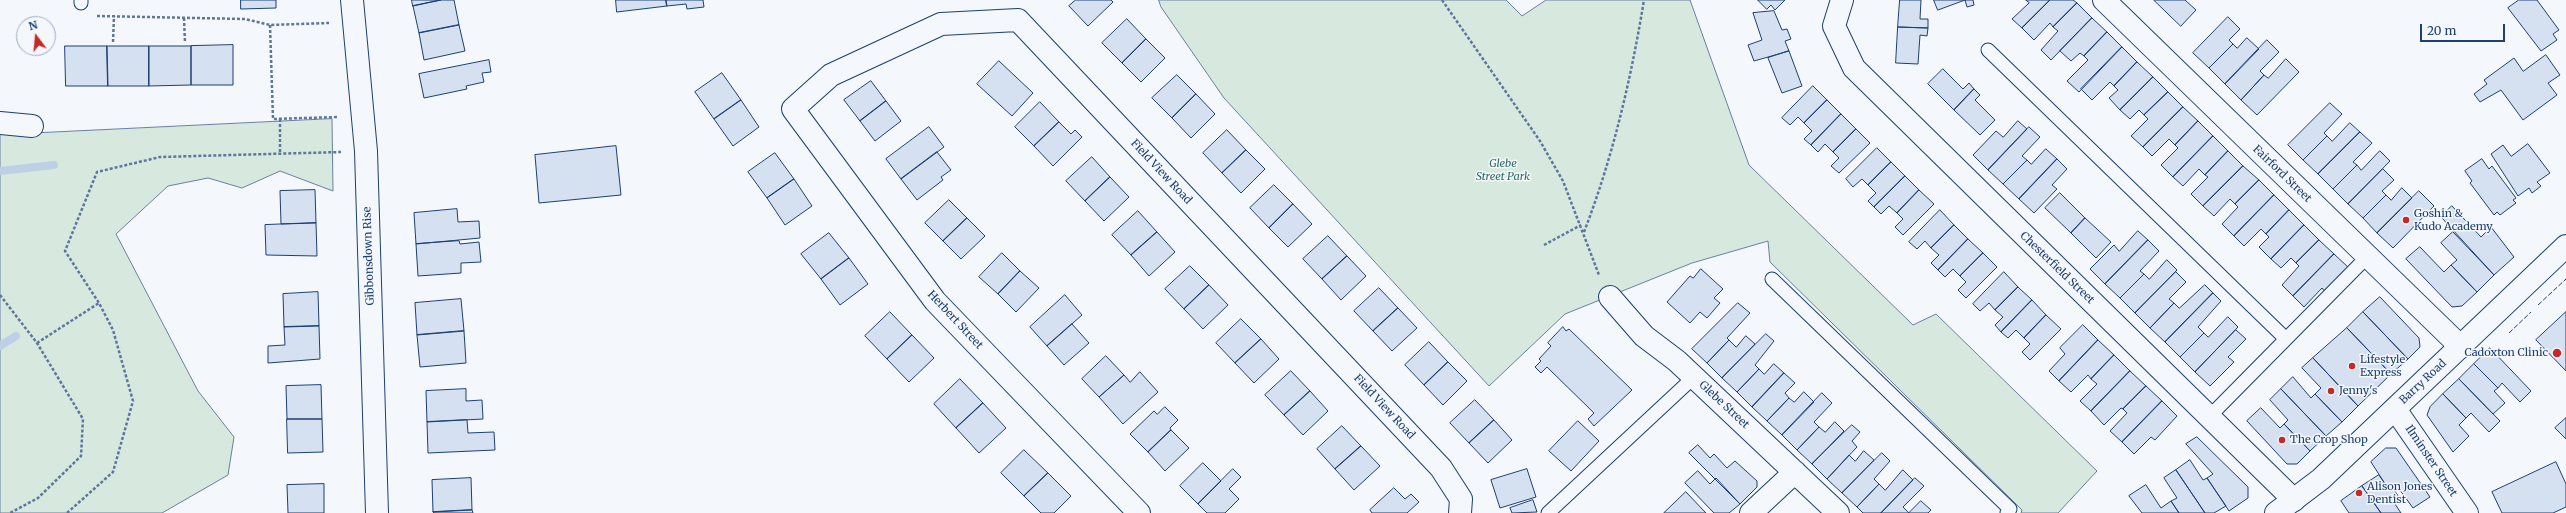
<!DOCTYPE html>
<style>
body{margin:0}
#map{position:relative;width:2566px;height:513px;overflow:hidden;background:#f4f7fb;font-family:Merriweather,serif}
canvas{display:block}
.north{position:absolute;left:16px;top:16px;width:40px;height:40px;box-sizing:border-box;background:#f4f7fb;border:1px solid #9eadc5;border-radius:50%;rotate:344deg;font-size:11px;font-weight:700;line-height:16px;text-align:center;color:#1d3f73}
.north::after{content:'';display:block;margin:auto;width:14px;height:18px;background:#c62828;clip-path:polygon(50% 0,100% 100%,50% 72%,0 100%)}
.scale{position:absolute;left:2420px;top:24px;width:85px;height:18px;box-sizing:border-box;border:2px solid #1d3f73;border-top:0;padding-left:5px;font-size:12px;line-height:14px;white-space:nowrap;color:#1d3f73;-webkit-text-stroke:3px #f4f7fb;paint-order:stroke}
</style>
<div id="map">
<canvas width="2566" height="513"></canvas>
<div class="north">N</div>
<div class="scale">20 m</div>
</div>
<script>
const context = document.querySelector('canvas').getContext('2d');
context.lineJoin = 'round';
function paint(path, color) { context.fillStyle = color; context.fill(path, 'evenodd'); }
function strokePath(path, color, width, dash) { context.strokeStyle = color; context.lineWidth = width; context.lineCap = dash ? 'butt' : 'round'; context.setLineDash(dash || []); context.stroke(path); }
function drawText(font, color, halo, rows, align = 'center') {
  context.font = font + ' Merriweather,serif'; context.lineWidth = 3; context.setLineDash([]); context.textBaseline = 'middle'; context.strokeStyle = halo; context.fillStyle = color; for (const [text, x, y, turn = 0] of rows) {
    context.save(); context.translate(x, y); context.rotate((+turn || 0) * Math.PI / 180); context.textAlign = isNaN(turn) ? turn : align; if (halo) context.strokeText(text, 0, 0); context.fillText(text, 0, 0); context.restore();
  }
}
const green = new Path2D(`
 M1159,0H1506L1522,16L1546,0H1690L1749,165L1913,325L1936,314L2097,471L2058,513H2021L2022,510L1770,262L1768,241L1692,263L1565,314L1489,386L1224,98L1161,7Z
 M332,119L333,191L280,171L242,188L208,178L168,186L116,234L198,391L234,437L228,475L162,513H0V135Z`);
const stream = new Path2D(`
 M0,171L54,165
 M0,346L16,336`);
const building = new Path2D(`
 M241,0H276V8L241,9Z
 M412,0H441L413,6Z
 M441,0H454L459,25L419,33L413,6Z
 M616,0H666L667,6L617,12Z
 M666,0H703L704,7L687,9L686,4L667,6Z
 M1076,0H1111L1113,2L1088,26L1069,6Z
 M1758,0H1785L1775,10L1771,5L1767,9Z
 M1900,0H1921L1920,19H1928V28L1898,27Z
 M1934,0H1973L1974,5L1967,7L1965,0L1938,10Z
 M2026,0H2050L2022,28L2012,19L2029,3Z
 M2050,0H2073L2077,3L2053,27L2050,23L2034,40L2022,28Z
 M2154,0H2185L2196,10L2181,26Z
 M2519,0H2537L2559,30L2553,34L2557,40L2541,51L2508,8Z
 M2077,3L2092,18L2051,60L2041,50L2058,31L2053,27Z
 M1774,11L1782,30L1787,29L1791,39L1785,41L1789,51L1754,61L1748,45L1762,40L1753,13Z
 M2228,17L2240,29L2229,40L2233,44L2209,68L2193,53Z
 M2092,18L2107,32L2084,56L2080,53L2071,61L2060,51Z
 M1127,19L1146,39L1122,63L1102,43Z
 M459,25L465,51L424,60L419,33Z
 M1898,27L1928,28L1927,36L1920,35L1918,64L1896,63Z
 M2107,32L2122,47L2079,92L2067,81L2088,60L2084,56Z
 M2247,38L2259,49L2225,84L2209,68L2233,44L2237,48Z
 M1146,39L1165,58L1141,82L1122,63Z
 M2267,40L2279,52L2260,71L2264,75L2241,100L2225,84Z
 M233,45V85H191V46Z
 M65,46H107L108,86H66Z
 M107,46H149V86H108Z
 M149,46H191V85L149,86Z
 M2122,47L2137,62L2114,86L2110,82L2092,100L2081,89Z
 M1789,51L1802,86L1782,93L1768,58Z
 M2546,55L2560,75L2548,83L2557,95L2523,120L2501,90L2480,102L2474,94L2487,84L2484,80L2514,58L2523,71Z
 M2286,59L2299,72L2257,115L2241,100L2264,75L2268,78Z
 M489,60L491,72L482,73L484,82L466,86L467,89L424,98L419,74Z
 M999,61L1033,93L1012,116L977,84Z
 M2137,62L2153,77L2120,110L2109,98L2118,90L2114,86Z
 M1943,69L1963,89L1969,83L1974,89L1954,110L1928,84Z
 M722,73L741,100L714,119L695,92Z
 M1177,75L1196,94L1172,118L1152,98Z
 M2153,77L2168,92L2144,115L2139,110L2130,119L2120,110Z
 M871,81L886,101L860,121L844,100Z
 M1813,86L1827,100L1804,123L1798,117L1790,125L1782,118Z
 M1974,89L1980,95L1975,100L1995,120L1980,135L1954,110Z
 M2168,92L2183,107L2143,147L2131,136L2148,119L2144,115Z
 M1196,94L1215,114L1191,138L1172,118Z
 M741,100L759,127L733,146L714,119Z
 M1827,100L1841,114L1811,145L1804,139L1812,131L1804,123Z
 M886,101L901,121L875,141L860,121Z
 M1040,102L1059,122L1034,146L1015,127Z
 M2330,103L2342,114L2324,133L2327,136L2303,160L2288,145Z
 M2183,107L2198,121L2175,145L2169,139L2152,156L2143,147Z
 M1841,114L1856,129L1833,152L1825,144L1818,152L1811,145Z
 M2018,121L2027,129L1988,170L1973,155L1996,131L2003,137Z
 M2198,121L2213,136L2173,177L2161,165L2178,148L2175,145Z
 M1059,122L1071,134L1075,130L1082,137L1053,166L1034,146Z
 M2350,123L2360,132L2318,174L2303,160L2327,136L2332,141Z
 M929,127L944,147L901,179L886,159Z
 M2029,127L2040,137L2022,156L2027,160L2003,184L1988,170Z
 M1856,129L1870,143L1839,173L1831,166L1839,158L1833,152Z
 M1227,130L1246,150L1222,173L1203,153Z
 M2360,132L2372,143L2353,162L2357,165L2333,189L2318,174Z
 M2213,136L2228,151L2205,175L2199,169L2183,186L2173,177Z
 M2528,144L2550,173L2537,182L2541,186L2532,193L2529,188L2518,196L2491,154L2503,145L2511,156Z
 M616,146L621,195L539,203L535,155Z
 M1877,148L1891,162L1868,185L1862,179L1853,187L1846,179Z
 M2046,149L2057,159L2019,199L2003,184L2027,160L2031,164Z
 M1246,150L1265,169L1241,193L1222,173Z
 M2228,151L2243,166L2203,206L2191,194L2208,177L2205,175Z
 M2380,151L2390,161L2348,204L2333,189L2357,165L2361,170Z
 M937,152L951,170L941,177L943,180L917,200L901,179Z
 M775,153L794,179L767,198L748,172Z
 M1092,157L1110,177L1085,201L1066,181Z
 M2057,159L2067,169L2052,185L2057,189L2034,213L2019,199Z
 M2482,159L2489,169L2492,166L2516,198L2513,200L2516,203L2500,215L2497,212L2494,215L2470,183L2472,181L2465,171Z
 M1891,162L1905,176L1874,207L1868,201L1876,193L1868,185Z
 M2243,166L2259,180L2235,204L2230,199L2214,216L2203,206Z
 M2383,169L2394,180L2382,191L2386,195L2363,218L2348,204Z
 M1905,176L1919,190L1897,213L1889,206L1881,214L1874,207Z
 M1110,177L1129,197L1104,221L1085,201Z
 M794,179L812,206L785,225L767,198Z
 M2259,180L2274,195L2234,236L2222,224L2238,207L2235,204Z
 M1274,185L1293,204L1269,228L1250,208Z
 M2402,188L2412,198L2377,233L2363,218L2386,195L2391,200Z
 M315,190L316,223L281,224L280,191Z
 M1919,190L1934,204L1903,235L1895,227L1903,219L1897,213Z
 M2419,191L2434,206L2393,248L2377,233Z
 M2060,193L2085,218L2071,233L2045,208Z
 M2274,195L2289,210L2266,234L2261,229L2244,246L2234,236Z
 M949,200L967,218L943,241L925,223Z
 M1293,204L1312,224L1288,247L1269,228Z
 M2452,206L2481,237L2491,227L2514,257L2494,275L2441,217Z
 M457,209L458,222L479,221L480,238L416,244L414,213Z
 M1940,210L1954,225L1931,248L1925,241L1917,249L1909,242Z
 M2289,210L2304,225L2271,259L2259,247L2269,237L2266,234Z
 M1138,211L1157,232L1131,255L1112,235Z
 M967,218L985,236L961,259L943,241Z
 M2085,218L2111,242L2096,258L2071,233Z
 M316,223L317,256L266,255L265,225Z
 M1954,225L1968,239L1938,270L1931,263L1939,255L1931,248Z
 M2304,225L2319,240L2296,263L2291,258L2281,268L2271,259Z
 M2138,231L2148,240L2105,284L2090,269L2114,245L2119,251Z
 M1157,232L1175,252L1149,276L1131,255Z
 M2453,232L2494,275L2477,292L2451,265L2457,260L2441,243Z
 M829,233L849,258L821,279L801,254Z
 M1328,236L1347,256L1322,279L1303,259Z
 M1968,239L1983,253L1960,276L1953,269L1945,277L1938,270Z
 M2148,240L2159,251L2140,271L2144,274L2120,298L2105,284Z
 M2319,240L2334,254L2293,296L2282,285L2299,266L2296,263Z
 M459,241L460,244L479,242L481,262L461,263V273L418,276L416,244Z
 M2420,247L2444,272L2451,265L2477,292L2462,306L2452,307L2406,259Z
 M1002,253L1020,271L998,294L979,277Z
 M1983,253L1997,267L1966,298L1958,290L1966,282L1960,276Z
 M2334,254L2350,269L2326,293L2322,288L2304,307L2293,296Z
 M1347,256L1366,276L1341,300L1322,279Z
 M849,258L868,284L840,305L821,279Z
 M2167,260L2177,270L2135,313L2120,298L2144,274L2149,279Z
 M1190,266L1209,285L1184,309L1165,289Z
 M1701,269L1723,289L1714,298L1720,303L1707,318L1700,312L1690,323L1667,302L1690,276L1693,278Z
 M1020,271L1039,288L1016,312L998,294Z
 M2004,272L2018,287L1995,310L1989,303L1980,311L1973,304Z
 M2176,272L2186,282L2169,299L2174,303L2150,328L2135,313Z
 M1209,285L1228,305L1203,329L1184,309Z
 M2205,285L2213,293L2165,342L2150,328L2174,303L2179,308Z
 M2018,287L2032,300L2001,332L1995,325L2003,317L1995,310Z
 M1379,288L1398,308L1373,331L1354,311Z
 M318,292L319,326L284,327L283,294Z
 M2213,293L2221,301L2198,327L2204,333L2180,357L2165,342Z
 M1065,295L1082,315L1047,346L1030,327Z
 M2380,297L2419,338L2420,347L2408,359L2363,312Z
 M461,299L464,331L417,335L415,303Z
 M2032,300L2046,315L2024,338L2016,330L2008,338L2001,332Z
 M1738,303L1750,313L1727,338L1729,340L1707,363L1692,349Z
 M1398,308L1417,328L1392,351L1373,331Z
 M890,312L912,335L887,359L865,336Z
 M2363,312L2408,359L2391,374L2347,328Z
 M2566,312V371L2536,340Z
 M2046,315L2061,329L2030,360L2022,352L2030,344L2024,338Z
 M2228,317L2238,327L2195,372L2180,357L2204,333L2208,337Z
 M1241,319L1261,339L1235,363L1216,343Z
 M1072,324L1089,343L1064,365L1047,346Z
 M2083,325L2098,340L2059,381L2049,371L2065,354L2060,348Z
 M319,326L320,359L268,363V346L285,345L284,327Z
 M1563,327L1566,331L1569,329L1632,390L1594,426L1588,419L1594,413L1547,367L1541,373L1535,367L1541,361L1539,359L1551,346L1548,343Z
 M2347,328L2391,374L2358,406L2313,358Z
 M2236,330L2246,339L2228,357L2234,362L2210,386L2195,372Z
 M464,331L466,363L420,367L417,335Z
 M1766,334L1774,341L1755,365L1759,369L1737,392L1722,378Z
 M912,335L934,358L909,382L887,359Z
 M1746,336L1755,344L1722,378L1707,363L1729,340L1736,347Z
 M1261,339L1279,359L1254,383L1235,363Z
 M2098,340L2114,355L2091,379L2088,375L2071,392L2059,381Z
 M1429,342L1448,362L1424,385L1405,365Z
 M2490,348L2531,391L2520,402L2502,383L2498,388L2474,364Z
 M2114,355L2130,371L2091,411L2080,401L2097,384L2091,379Z
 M1106,356L1124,375L1099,397L1082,379Z
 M2313,358L2358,406L2342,422L2315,394L2321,388L2302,368Z
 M1448,362L1467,381L1443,405L1424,385Z
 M1774,364L1784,373L1752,407L1737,392L1759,369L1764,374Z
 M2474,364L2498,388L2494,391L2505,403L2493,414L2459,379Z
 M1291,371L1310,391L1284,415L1265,395Z
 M2130,371L2146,386L2123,409L2121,408L2104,425L2091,411Z
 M1140,372L1158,392L1123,424L1099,397L1124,375L1130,382Z
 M1784,373L1795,383L1785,393L1789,398L1767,421L1752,407Z
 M2293,377L2311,398L2315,394L2342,422L2326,436L2281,389Z
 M960,379L983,403L956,428L934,404Z
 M2459,379L2500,421L2489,432L2471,413L2466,418L2443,394Z
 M321,385L322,419H287L286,386Z
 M2146,386L2162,401L2122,442L2110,431L2127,413L2123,409Z
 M466,389V401L482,400L483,419L427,422L426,391Z
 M2281,389L2326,436L2310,451L2284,424L2288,420L2270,400Z
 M1310,391L1328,411L1303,435L1284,415Z
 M1804,392L1814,402L1782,435L1767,421L1789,398L1794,402Z
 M1822,393L1832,403L1814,422L1819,427L1797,450L1782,435Z
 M2443,394L2466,418L2459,425L2469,436L2453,452L2427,415L2430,407Z
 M1475,400L1494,420L1469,443L1450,423Z
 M2162,401L2177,416L2155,440L2151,437L2134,454L2122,442Z
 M983,403L1006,428L979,453L956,428Z
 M1165,407L1178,420L1170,428L1171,430L1148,452L1130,434L1154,411L1157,414Z
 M2261,408L2280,428L2284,424L2310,451L2297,464H2287L2247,421Z
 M2566,418V439L2555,428Z
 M287,419H322L323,452L288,453Z
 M467,420L468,433L494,432L495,450L428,453L427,422Z
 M1494,420L1512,440L1488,463L1469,443Z
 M1578,421L1599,441L1571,471L1549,451Z
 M1835,422L1844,431L1812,464L1797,450L1819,427L1825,432Z
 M1852,425L1860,432L1852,441L1857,447L1827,479L1812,464Z
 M1342,426L1361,446L1335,469L1317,449Z
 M1171,430L1189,448L1165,471L1148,452Z
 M2197,437L2248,487V498L2229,511L2207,478L2213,474L2186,444Z
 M1698,445L1710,458L1714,454L1727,468L1735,461L1757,481V487L1740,504L1689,453Z
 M1361,446L1380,466L1354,490L1335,469Z
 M2386,448H2396L2430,497L2413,508L2397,486L2389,490L2371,462Z
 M1024,450L1048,473L1024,496L1001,473Z
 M1864,451L1874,460L1842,493L1827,479L1849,455L1855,461Z
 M1882,453L1890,461L1874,479L1879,484L1857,507L1842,493Z
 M2190,460L2203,480L2207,478L2226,506L2214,513H2205L2176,470Z
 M2556,462L2566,484V507L2553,513H2502L2492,492Z
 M1203,463L1221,481L1198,504L1180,486Z
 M1233,469L1241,477L1229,489L1239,499L1225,513H1207L1198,504Z
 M1527,469L1536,497L1500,508L1491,480Z
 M1903,470L1913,480L1881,513H1863L1857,507L1879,484L1885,490Z
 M2176,470L2205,513H2179L2171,501L2177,498L2164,478Z
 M1698,471L1710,484L1716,478L1740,504L1729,513H1714L1685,483Z
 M1048,473L1071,496L1054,513H1041L1024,496Z
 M2379,475L2389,490L2392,487L2401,500L2395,504L2401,513H2381L2362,486Z
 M471,478L472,510L433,512L432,480Z
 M1915,478L1924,486L1903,507L1909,513H1881Z
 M324,484V513H288L287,485Z
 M2146,485L2161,508L2171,501L2179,513H2142L2129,496Z
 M2362,486L2381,513H2349L2341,501Z
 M1394,488L1405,499L1411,494L1419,502L1407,513H1372L1370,510Z
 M1686,492L1706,513H1664Z
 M1533,500L1537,512L1512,513L1510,508Z
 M1921,501L1931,510L1928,513H1909Z
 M472,510L473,513H434L433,512Z`);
const path = new Path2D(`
 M1442,0L1540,141L1563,181L1599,275
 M97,16L245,19L270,25L329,23
 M184,18L185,43
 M270,25L273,119L338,117
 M113,42L114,16
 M280,119V153
 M1584,232C1613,157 1631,79 1644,0
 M1544,245L1581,225
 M0,295L37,343L83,419L81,456L38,498L10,513
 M37,343L99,303
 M67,513L113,472L133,401L113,330L99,303L65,251L97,172L160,157L341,152`);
const service = new Path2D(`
 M81,3V0
 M1988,50L2286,339
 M1772,279L2010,509L2007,513
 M2209,417L2367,257
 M1548,513L1694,377`);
const minor = new Path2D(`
 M1842,0L1834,26L1854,68L2294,500
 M2104,0L2461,347
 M0,123L32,126
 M1610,297L1644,336L1677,361L1838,513
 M2395,409L2467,513
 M1139,513L935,301L793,109L831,75L941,24L1018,20L1441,468L1461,499L1460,513
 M1751,513L1795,472`);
const tertiary = new Path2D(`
 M352,0L366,151L377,513
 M2276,513L2321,479L2566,246`);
const fence = new Path2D(`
 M2538,305L2566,279
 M2509,333L2531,312`);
const markers = [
 [2406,220,4,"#c62828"],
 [2557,353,5,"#c62828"],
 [2352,366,4,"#c62828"],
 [2331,391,4,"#c62828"],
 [2282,440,4,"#c62828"],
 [2359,493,4,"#c62828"]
];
const parkNames = [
 ["Glebe",1503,164],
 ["Street Park",1503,177]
];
const streetNames = [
 ["Field View Road",1161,172,47],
 ["Fairford Street",2282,174,44],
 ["Gibbonsdown Rise",369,256,-92],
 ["Chesterfield Street",2057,268,44],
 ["Herbert Street",955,320,47],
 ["Barry Road",2423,382,-43],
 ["Glebe Street",1724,405,43],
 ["Field View Road",1384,407,47],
 ["Ilminster Street",2431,461,56]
];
const poiNames = [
 ["Goshin &",2414,214],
 ["Kudo Academy",2414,227],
 ["Cadoxton Clinic",2548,353,"right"],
 ["Lifestyle",2360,360],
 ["Express",2360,373],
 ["Jenny's",2339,391],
 ["The Crop Shop",2290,440],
 ["Alison Jones",2367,487],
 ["Dentist",2367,500]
];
paint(green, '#d7e8df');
strokePath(green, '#687fa3', 1);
strokePath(stream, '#bed0e5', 8);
paint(building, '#d5e0f0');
strokePath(building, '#1d3f73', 1);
strokePath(service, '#1d3f73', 15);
strokePath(minor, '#1d3f73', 24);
strokePath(tertiary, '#1d3f73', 24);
strokePath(path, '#5e769c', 2.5, [3, 2]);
strokePath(service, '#f4f7fb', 13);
strokePath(minor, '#f4f7fb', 22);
strokePath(tertiary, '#f4f7fb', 22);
strokePath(fence, '#1d3f73', 1, [5, 2]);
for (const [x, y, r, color] of markers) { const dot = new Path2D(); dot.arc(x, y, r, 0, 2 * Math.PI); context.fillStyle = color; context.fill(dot); strokePath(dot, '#f4f7fb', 1.5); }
drawText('italic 11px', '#2c6c60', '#f4f7fb', parkNames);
drawText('11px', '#1d3f73', '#f4f7fb', streetNames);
drawText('11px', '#1d3f73', '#f4f7fb', poiNames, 'left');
</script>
